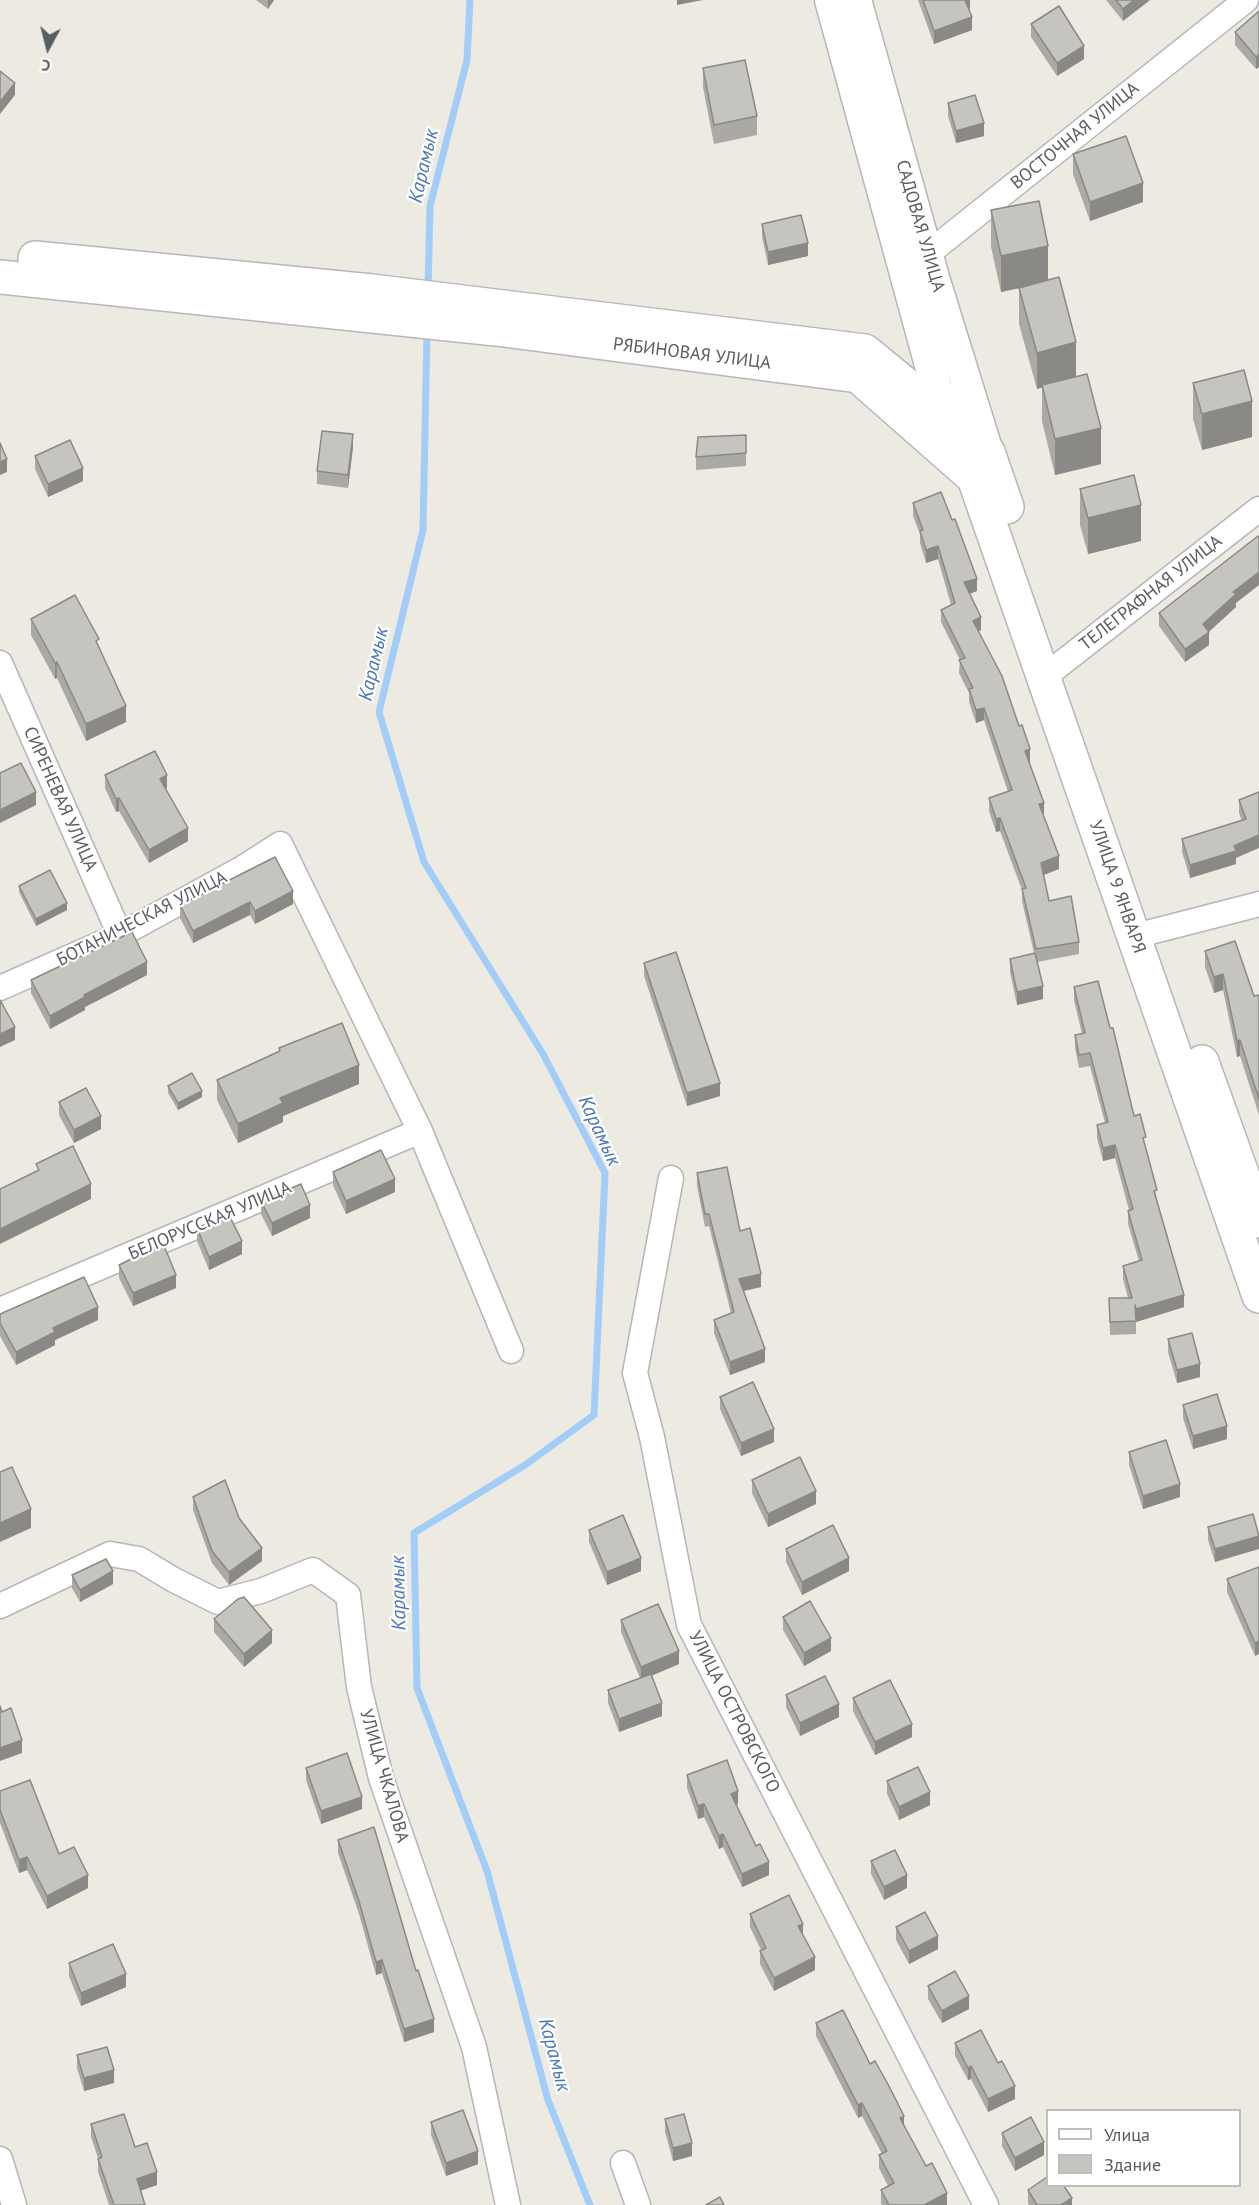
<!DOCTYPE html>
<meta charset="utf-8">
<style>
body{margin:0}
#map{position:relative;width:1259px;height:2205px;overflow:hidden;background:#eceae1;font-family:"PT Sans",sans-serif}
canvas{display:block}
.legend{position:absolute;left:1046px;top:2109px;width:195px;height:78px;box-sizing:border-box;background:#fff;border:2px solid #bdbec0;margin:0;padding:8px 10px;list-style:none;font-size:18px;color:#595c61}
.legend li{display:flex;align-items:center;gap:12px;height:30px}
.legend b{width:30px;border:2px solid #bdbec0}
.north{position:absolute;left:18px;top:18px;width:60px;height:60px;-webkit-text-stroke:4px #fff;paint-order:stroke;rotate:187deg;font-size:16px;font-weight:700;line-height:24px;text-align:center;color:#595c61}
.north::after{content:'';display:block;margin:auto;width:21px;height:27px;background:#595c61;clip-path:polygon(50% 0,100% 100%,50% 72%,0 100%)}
</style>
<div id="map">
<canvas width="1259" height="2205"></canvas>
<ul class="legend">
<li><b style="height:8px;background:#fff"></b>Улица</li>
<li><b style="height:16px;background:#c6c4be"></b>Здание</li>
</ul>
<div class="north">С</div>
</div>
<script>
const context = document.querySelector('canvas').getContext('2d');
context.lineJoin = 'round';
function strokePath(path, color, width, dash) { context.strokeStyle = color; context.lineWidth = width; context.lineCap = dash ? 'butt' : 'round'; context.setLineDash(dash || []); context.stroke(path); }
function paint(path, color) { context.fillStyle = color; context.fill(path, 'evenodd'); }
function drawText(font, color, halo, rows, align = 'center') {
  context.font = font + ' "PT Sans",sans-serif'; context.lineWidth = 4.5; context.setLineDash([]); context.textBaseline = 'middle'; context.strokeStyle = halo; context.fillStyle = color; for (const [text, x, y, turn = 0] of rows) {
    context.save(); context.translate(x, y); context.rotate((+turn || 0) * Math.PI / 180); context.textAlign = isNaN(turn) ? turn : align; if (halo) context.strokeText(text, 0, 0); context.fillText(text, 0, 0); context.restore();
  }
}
const stream = new Path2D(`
 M428,290L430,206L467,60L470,0
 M427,331L423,530L379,712L424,862L543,1054L605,1173L594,1415L525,1465L414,1533L417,1688L487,1871L548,2100L590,2205`);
const minor = new Path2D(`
 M915,264L1246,0
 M0,663L120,935
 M1044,677L1259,509
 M1135,936L1259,904
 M0,988L120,935L241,869L280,844L420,1131L511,1351
 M671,1178L635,1373L652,1437L689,1625L986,2205
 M0,1310L420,1131
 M0,1606L110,1554L139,1559L174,1580L218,1602L261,1591L313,1570L348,1595L359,1687L381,1778L474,2047L508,2205
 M0,2159L14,2205
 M623,2163L638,2205`);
const tertiary = new Path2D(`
 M830,0L936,387L953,426
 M856,0L935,281L988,452`);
const secondary = new Path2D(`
 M35,258L372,291L865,351L988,452L1007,507
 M0,277L496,329L858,376L974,478L1259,1296
 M1202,1062L1259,1221`);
const wall = new Path2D(`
 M256,0H274L268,9Z
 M918,0H970V9H969L972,30L934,44Z
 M1106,0H1150L1123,21Z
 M1259,11V67L1256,69L1235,45V32Z
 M1031,24L1084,59L1057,76L1031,37Z
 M703,68L757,116V135L714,144L703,87Z
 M948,103L984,136L956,143L948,116Z
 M1073,154L1143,202L1090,221L1073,174Z
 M991,210L1048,280L1101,464L1055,475L1042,421V387L1037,389L1019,324V288L1001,292L991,247Z
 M762,224L808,256L768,265L762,237Z
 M1193,383L1252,437L1202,450L1193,419Z
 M746,435V466L696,470V457Z
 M353,447L348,488L317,484V471Z
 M35,456L83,481L48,497L35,469Z
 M1080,489L1141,541L1088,554L1080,525Z
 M913,503L977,591L970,594L981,630L978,631L1030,762H1029L1043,815L1059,869L1043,875L1049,901L1079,942V954L1037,962L1043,999L1017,1005L1010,972V959L1034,953L1022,901V890L1000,831L996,832L989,811V798L1008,792L984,720L976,723L969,702V693L959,673L960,660L941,622V610L951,605L938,559L926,563L920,543V534L913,516Z
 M1236,603V607L1209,632V645L1185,662L1159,626V613Z
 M31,619L99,647L126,722L86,741L57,678L55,679L31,635Z
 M105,775L167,788L166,789L188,841L149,863L119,811L116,812L105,788Z
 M1259,792L1236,858V864L1190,878L1182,852V839L1242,821L1239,813V800Z
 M275,857L293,904L255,924L250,915L193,943L180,918V905Z
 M19,886L67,910L36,926L19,892Z
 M1205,951L1254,996L1259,995V1115L1240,1056L1237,1057L1223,990L1214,993L1205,967Z
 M644,963L720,1096L687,1106L644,976Z
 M147,975L85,1007V1010L50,1029L31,993V980Z
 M1074,987L1110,1028L1134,1116L1146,1148L1157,1200L1184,1307L1136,1322V1321V1334L1110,1335L1109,1298H1128L1123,1279V1266L1139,1261L1128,1224V1211L1129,1210L1115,1158L1103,1161L1097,1138V1125L1105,1123L1090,1066L1079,1068L1075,1048V1035L1082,1034L1074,1000Z
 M279,1048L359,1084L283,1116V1122L238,1143L217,1100V1080L279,1051Z
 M168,1086L202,1097L178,1110L168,1093Z
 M59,1102L101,1129L74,1143L59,1115Z
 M333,1172L395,1192L346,1214L333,1185Z
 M697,1173L740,1231L761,1287L743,1291L765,1362L730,1375L714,1333V1320L731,1313L709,1226L705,1227L697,1186Z
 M261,1201L310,1218L272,1236L261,1214Z
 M197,1228L242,1254L209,1270L197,1241Z
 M119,1265L176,1288L133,1306L119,1278Z
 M0,1314L98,1320L55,1340V1345L16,1365L0,1336Z
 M1168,1339L1200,1377L1177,1383L1168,1352Z
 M720,1397L774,1442L741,1456L720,1409Z
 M1183,1405L1227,1439L1193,1449L1183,1418Z
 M1129,1452L1180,1497L1143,1509L1129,1465Z
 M752,1480L816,1504L768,1527L752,1493Z
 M193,1497L239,1518L262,1561L229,1585L212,1563L193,1510Z
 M1253,1514L1215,1562L1208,1540V1527Z
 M589,1530L641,1571L607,1585L589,1542Z
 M786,1549L849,1571L802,1595L786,1562Z
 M1259,1567L1255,1656L1227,1592V1579Z
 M72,1575L113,1584L80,1602L72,1588Z
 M783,1617L831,1651L804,1666L783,1630Z
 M214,1619L272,1643L244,1667L214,1632Z
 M621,1620L679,1664L651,1676L662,1716L619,1732L608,1703V1690L640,1678L621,1632Z
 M786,1695L839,1717L800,1736L786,1707Z
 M853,1698L912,1737L875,1755L853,1711Z
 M306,1768L362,1809L321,1824L306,1780Z
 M687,1775L738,1804L736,1805L769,1875L742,1887L723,1847L719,1849L704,1817L698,1819L687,1788Z
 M887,1781L930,1805L899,1820L887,1794Z
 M0,1791L59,1854L88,1888L47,1909L27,1870L19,1873L0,1823Z
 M338,1840L434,2032L404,2042L382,1973L376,1975L359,1914L338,1853Z
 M871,1861L907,1888L884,1900L871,1874Z
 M750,1914L803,1935L815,1970L774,1991L760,1964V1951L761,1950L750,1927Z
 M896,1927L938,1949L909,1964L896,1940Z
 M69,1963L126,1987L81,2006L69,1976Z
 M928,1986L969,2009L942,2023L928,1999Z
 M816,2023L870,2064L947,2205H882L881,2203V2190L888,2186L879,2168V2155L882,2154L862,2116L858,2118L816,2036Z
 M955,2043L1015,2099L988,2112L971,2079L968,2080L955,2056Z
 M77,2055L114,2083L84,2091L77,2068Z
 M665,2119L692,2156L673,2161L665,2132Z
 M431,2122L478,2164L446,2176L431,2135Z
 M91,2124L135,2147L157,2185L141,2190L145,2205H109L98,2172V2158L91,2137Z
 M1002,2133L1044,2155L1015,2171L1002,2146Z
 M1028,2190L1072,2205H1029L1028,2203Z`);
const shadedWall = new Path2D(`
 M268,0H274L268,9Z
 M677,0H703L677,5Z
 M964,0H970V9L964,11Z
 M1134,0H1150L1123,21V9Z
 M972,17V30L934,44V31Z
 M1084,46V59L1057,76V63Z
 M1259,54V67L1256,69V57Z
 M15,83V95L0,114V102Z
 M984,123V136L956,143V131Z
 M1143,183V202L1090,221V202Z
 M808,243V256L768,265V252Z
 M1048,246V282L1001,292V256Z
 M1076,342V378L1037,389V353Z
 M1252,401V437L1202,450V414Z
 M1101,428V464L1055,475V439Z
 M353,434V447L348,488V475Z
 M7,459V472L0,475V462Z
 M83,468V481L48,497V484Z
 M1141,505V541L1088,554V518Z
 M938,546V559L926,563V550Z
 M1259,572V585L1236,603V607L1207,633L1209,632V645L1185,662V649L1203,624L1233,592Z
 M977,579V591L964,595V582Z
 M981,617V630L973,634V621Z
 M57,662V678L55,679V663Z
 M126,706V722L86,741V724Z
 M984,708V720L976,723V710Z
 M1030,749V762L1025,763V751Z
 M167,775V788L160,791V779Z
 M36,792V805L0,823V810Z
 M119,798V811L116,812V799Z
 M1044,803V815L1039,804Z
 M1000,818V831L996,832V819Z
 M188,828V841L149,863V850Z
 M1259,835V848L1236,858V864L1190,878V865Z
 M1059,856V869L1041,876V863Z
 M293,891V904L255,924V911Z
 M250,902V915L193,943V931Z
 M67,903V910L36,926V919Z
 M147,962V975L85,1007V1010L50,1029V1016L84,995Z
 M1223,974V990L1214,993V977Z
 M1043,986V999L1017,1005V992Z
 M15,1027V1040L0,1047V1034Z
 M1240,1040V1056L1237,1057V1041Z
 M359,1065V1084L283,1116V1122L238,1143V1124L280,1098Z
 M720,1083V1096L687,1106V1093Z
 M202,1091V1097L178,1110V1103Z
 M101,1116V1129L74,1143V1130Z
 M1115,1145V1158L1103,1161V1148Z
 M395,1179V1192L346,1214V1201Z
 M91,1184V1199L0,1244V1229Z
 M310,1205V1218L272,1236V1223Z
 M242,1241V1254L209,1270V1257Z
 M761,1274V1287L739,1292V1279Z
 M176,1275V1288L133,1306V1293Z
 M1184,1295V1307L1136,1322V1309Z
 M98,1307V1320L55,1340V1345L16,1365V1352L53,1328Z
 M765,1349V1362L730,1375V1362Z
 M1200,1364V1377L1177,1383V1370Z
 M1227,1426V1439L1193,1449V1436Z
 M774,1429V1442L741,1456V1443Z
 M1180,1484V1497L1143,1509V1496Z
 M816,1491V1504L768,1527V1514Z
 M31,1509V1528L0,1542V1523Z
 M1259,1536V1549L1215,1562V1549Z
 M262,1548V1561L229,1585V1572Z
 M641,1558V1571L607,1585V1572Z
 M849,1558V1571L802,1595V1582Z
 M113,1571V1584L80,1602V1590Z
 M272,1630V1643L244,1667V1654Z
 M831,1638V1651L804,1666V1653Z
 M1259,1641V1654L1255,1656V1643Z
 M679,1651V1664L641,1680V1667Z
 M662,1703V1716L619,1732V1719Z
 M839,1704V1717L800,1736V1723Z
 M912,1724V1737L875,1755V1742Z
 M22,1740V1753L0,1761V1748Z
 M738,1791V1804L731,1807V1794Z
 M930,1792V1805L899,1820V1807Z
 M362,1797V1809L321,1824V1811Z
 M704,1804V1817L698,1819V1806Z
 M723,1834V1847L719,1849V1836Z
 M27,1857V1870L19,1873V1860Z
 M769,1862V1875L742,1887V1874Z
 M88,1875V1888L47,1909V1896Z
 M907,1875V1888L884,1900V1887Z
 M803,1924V1937L798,1926Z
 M938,1936V1949L909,1964V1951Z
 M815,1957V1970L774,1991V1978Z
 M382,1960V1973L376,1975V1962Z
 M126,1974V1987L81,2006V1993Z
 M969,1996V2009L942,2023V2011Z
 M434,2019V2032L404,2042V2029Z
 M971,2066V2079L968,2080V2068Z
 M114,2070V2083L84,2091V2078Z
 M1015,2086V2099L988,2112V2099Z
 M862,2103V2116L858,2118V2105Z
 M904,2116V2129L900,2118Z
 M1044,2142V2155L1015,2171V2158Z
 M692,2143V2156L673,2161V2148Z
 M478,2151V2164L446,2176V2163Z
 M157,2172V2185L137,2192V2179Z
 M947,2193V2205H924Z
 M1072,2198V2205H1061Z`);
const building = new Path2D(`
 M923,0H965L972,17L934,31Z
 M1116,0H1134L1123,9Z
 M1059,6L1084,46L1057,63L1031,24Z
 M1259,11V54L1256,57L1235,32Z
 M745,60L757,116L714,125L703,68Z
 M0,71L15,83L0,102Z
 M975,95L984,123L956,131L948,103Z
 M1126,136L1143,183L1090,202L1073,154Z
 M1039,201L1048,246L1001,256L991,210Z
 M801,215L808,243L768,252L762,224Z
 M1059,277L1076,342L1037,353L1019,288Z
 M1244,370L1252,401L1202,414L1193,383Z
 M1087,374L1101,428L1055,439L1042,385Z
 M322,431L353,434L348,475L317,471Z
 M746,435V453L696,457L698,437Z
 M70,440L83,468L48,484L35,456Z
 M0,443L7,459L0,462Z
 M1134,475L1141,505L1088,518L1080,489Z
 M941,492L952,520L955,519L977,579L964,582L981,617L973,621L1002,676L1019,726L1022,725L1030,749L1025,751L1044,803L1039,804L1059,856L1041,863L1049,901L1071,896L1079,942L1036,949L1022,889L1026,888L1000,818L996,819L989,798L1012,790L984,708L976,710L969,689L973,688L959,660L965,658L941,610L955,603L938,546L926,550L920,531L923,530L913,503Z
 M1258,536L1259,538V572L1233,592L1236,594L1203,624L1209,632L1185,649L1159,613Z
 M75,595L99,639L96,641L126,706L86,724L57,662L55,663L31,619Z
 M155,751L167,775L160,779L188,828L149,850L119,798L116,799L105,775Z
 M21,763L36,792L0,810V773Z
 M1259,792V835L1234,846L1236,851L1190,865L1182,839L1246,819L1239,800Z
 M275,857L293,891L255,911L250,902L193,931L180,905Z
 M50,870L67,903L36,919L19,886Z
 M132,932L147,962L84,995L85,997L50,1016L31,980Z
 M1235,941L1254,996L1259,995V1099L1240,1040L1237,1041L1223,974L1214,977L1205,951Z
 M676,952L720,1083L687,1093L644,963Z
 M1035,953L1043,986L1017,992L1010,959Z
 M1098,981L1110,1028H1113L1134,1116L1140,1114L1146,1137L1143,1138L1157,1190L1154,1191L1184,1295L1136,1309L1135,1305L1136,1321L1110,1322L1109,1298H1132L1123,1266L1142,1260L1128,1211L1133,1209L1115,1145L1103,1148L1097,1125L1108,1122L1090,1053L1079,1055L1075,1035L1085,1033L1074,987Z
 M0,1000L15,1027L0,1034Z
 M342,1023L359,1065L280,1098L283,1103L238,1124L217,1080L280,1051L279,1048Z
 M192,1073L202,1091L178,1103L168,1086Z
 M86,1088L101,1116L74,1130L59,1102Z
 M73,1146L91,1184L0,1229V1189L39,1170L36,1164Z
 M381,1150L395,1179L346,1201L333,1172Z
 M727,1167L740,1231L750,1228L761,1274L739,1279L765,1349L730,1362L714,1320L734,1312L709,1214H705L697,1173Z
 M301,1184L310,1205L272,1223L261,1201Z
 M229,1215L242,1241L209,1257L197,1228Z
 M163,1243L176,1275L133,1293L119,1265Z
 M84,1277L98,1307L53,1328L55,1332L16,1352L0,1323V1314Z
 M1192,1333L1200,1364L1177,1370L1168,1339Z
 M753,1382L774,1429L741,1443L720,1397Z
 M1217,1394L1227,1426L1193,1436L1183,1405Z
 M1166,1440L1180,1484L1143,1496L1129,1452Z
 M800,1457L816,1491L768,1514L752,1480Z
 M12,1467L31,1509L0,1523V1472Z
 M225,1480L239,1518L262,1548L229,1572L212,1551L193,1497Z
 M1253,1514L1259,1536L1215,1549L1208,1527Z
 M623,1515L641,1558L607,1572L589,1530Z
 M833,1525L849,1558L802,1582L786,1549Z
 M106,1559L113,1571L80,1590L72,1575Z
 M1259,1567V1641L1255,1643L1227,1579Z
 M244,1597L272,1630L244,1654L214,1619L238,1599Z
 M810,1601L831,1638L804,1653L783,1617Z
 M658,1604L679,1651L641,1667L621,1620Z
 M651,1674L662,1703L619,1719L608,1690Z
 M825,1676L839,1704L800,1723L786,1695Z
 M890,1680L912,1724L875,1742L853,1698Z
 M0,1706L2,1712L11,1708L22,1740L0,1748Z
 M347,1753L362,1797L321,1811L306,1768Z
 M727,1760L738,1791L731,1794L756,1846L760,1844L769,1862L742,1874L723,1834L719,1836L704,1804L698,1806L687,1775Z
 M918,1767L930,1792L899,1807L887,1781Z
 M30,1780L59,1854L74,1847L88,1875L47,1896L27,1857L19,1860L0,1810V1791Z
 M374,1827L416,1971L418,1970L434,2019L404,2029L382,1960L376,1962L359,1901L338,1840Z
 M895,1850L907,1875L884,1887L871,1861Z
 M789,1895L803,1924L798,1926L815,1957L774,1978L760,1951L766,1948L750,1914Z
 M925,1912L938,1936L909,1951L896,1927Z
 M113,1944L126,1974L81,1993L69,1963Z
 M955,1971L969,1996L942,2011L928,1986Z
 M843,2010L870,2064L875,2061L890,2088L904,2116L900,2118L926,2166L932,2163L947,2193L924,2205H889L881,2190L894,2183L879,2155L887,2151L862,2103L858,2105L816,2023Z
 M981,2030L998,2063L1002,2061L1015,2086L988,2099L971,2066L968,2068L955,2043Z
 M107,2047L114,2070L84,2078L77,2055Z
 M463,2110L478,2151L446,2163L431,2122Z
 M124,2114L135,2147L147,2143L157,2172L137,2179L145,2205H114L98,2159L102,2157L91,2124Z
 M684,2114L692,2143L673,2148L665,2119Z
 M1031,2117L1044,2142L1015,2158L1002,2133Z
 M1047,2177V2186H1064L1072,2198L1061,2205H1037L1028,2190Z
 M720,2197L724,2205H706Z`);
const streetNames = [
 ["ВОСТОЧНАЯ УЛИЦА",1075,136,-39],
 ["САДОВАЯ УЛИЦА",920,226,74],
 ["РЯБИНОВАЯ УЛИЦА",692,354,7],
 ["ТЕЛЕГРАФНАЯ УЛИЦА",1151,593,-38],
 ["СИРЕНЕВАЯ УЛИЦА",60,799,66],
 ["УЛИЦА 9 ЯНВАРЯ",1117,887,71],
 ["БОТАНИЧЕСКАЯ УЛИЦА",142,919,-27],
 ["БЕЛОРУССКАЯ УЛИЦА",210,1221,-23],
 ["УЛИЦА ОСТРОВСКОГО",734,1712,63],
 ["УЛИЦА ЧКАЛОВА",384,1776,74]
];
const waterNames = [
 ["Карамык",424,166,-77],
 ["Карамык",374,664,-77],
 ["Карамык",599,1131,65],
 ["Карамык",399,1593,-91],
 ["Карамык",554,2055,75]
];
strokePath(stream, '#a3cdf9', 7);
strokePath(minor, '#b4b6bb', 27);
strokePath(tertiary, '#b4b6bb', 33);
strokePath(secondary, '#b5b7bd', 36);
strokePath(minor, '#fff', 24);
strokePath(tertiary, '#fff', 30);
strokePath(secondary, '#fff', 33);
paint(wall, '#aaa9a3');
paint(shadedWall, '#8b8985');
paint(building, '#c6c4be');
strokePath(building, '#8b8985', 1.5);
drawText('18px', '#595c61', '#fff', streetNames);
drawText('italic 20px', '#4876bb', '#fff', waterNames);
</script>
